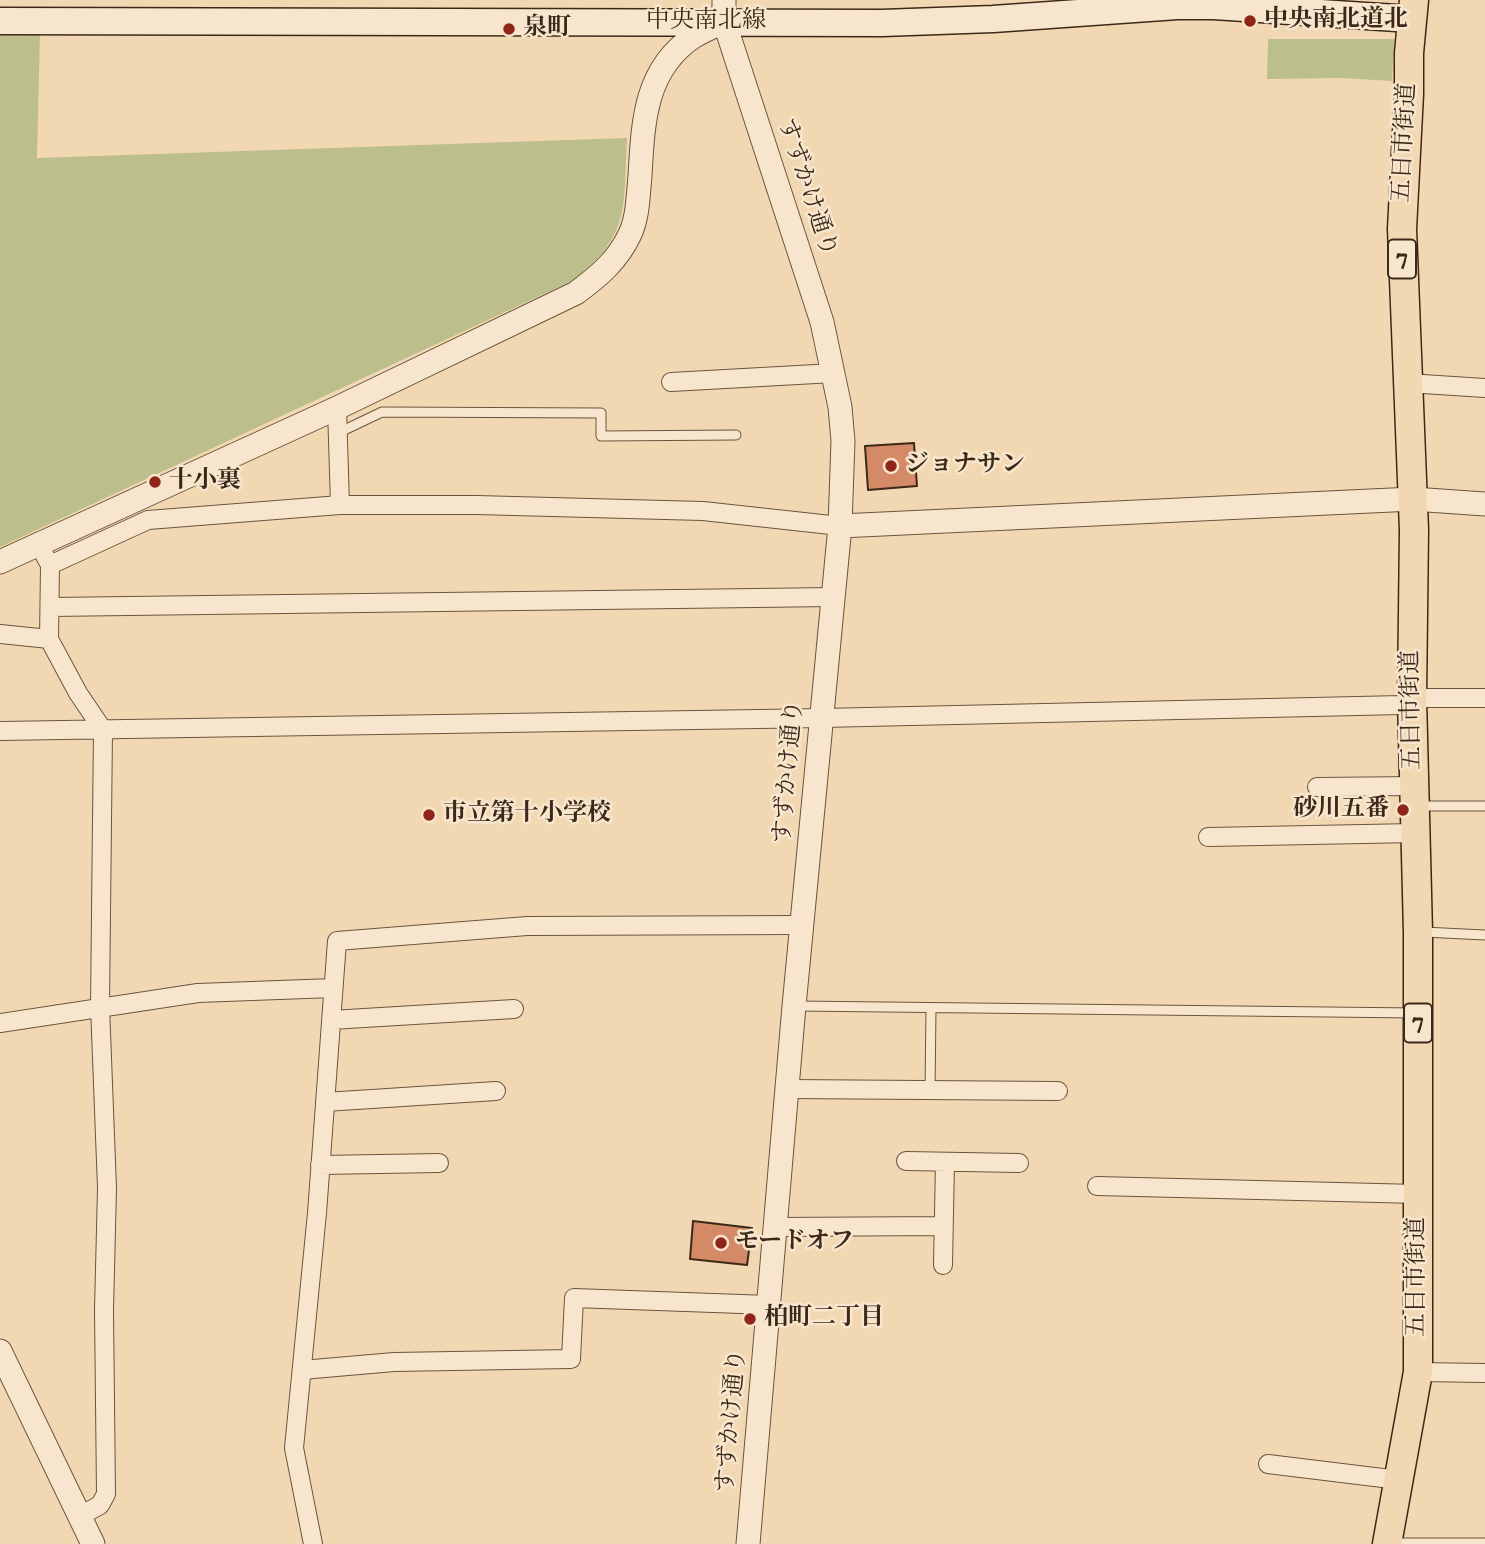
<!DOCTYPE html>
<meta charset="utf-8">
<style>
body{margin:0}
canvas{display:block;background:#f2d8b2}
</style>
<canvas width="1485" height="1544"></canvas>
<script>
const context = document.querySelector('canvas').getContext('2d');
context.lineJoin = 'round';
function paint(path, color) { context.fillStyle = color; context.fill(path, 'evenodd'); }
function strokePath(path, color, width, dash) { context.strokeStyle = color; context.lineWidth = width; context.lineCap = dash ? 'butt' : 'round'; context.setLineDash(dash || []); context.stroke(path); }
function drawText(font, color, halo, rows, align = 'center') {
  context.font = font + ' "IM FELL DW Pica","Noto Serif JP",serif'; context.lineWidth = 5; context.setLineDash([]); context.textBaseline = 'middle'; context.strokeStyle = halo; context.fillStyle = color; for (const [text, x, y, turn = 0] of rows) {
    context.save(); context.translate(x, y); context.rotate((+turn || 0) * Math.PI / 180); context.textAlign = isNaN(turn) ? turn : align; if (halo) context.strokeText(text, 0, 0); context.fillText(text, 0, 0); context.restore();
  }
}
const green = new Path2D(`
 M40,33L37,158L627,138C623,205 632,234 574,280L0,547V34Z
 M1268,39H1394L1392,81L1341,78L1267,79Z`);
const building = new Path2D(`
 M914,443L917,486L868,490L865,446Z
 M693,1221L752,1228L747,1265L690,1259Z`);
const service = new Path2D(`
 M338,433L382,412L601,413V436L736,435
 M1417,806H1485
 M1423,932L1485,935
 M796,1006L1416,1013
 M930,1091L931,1009
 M1392,1543H1485`);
const minor = new Path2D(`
 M671,382L834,373
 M1407,383L1485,388
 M337,408L340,505
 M45,556L50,565L148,520L340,505H476L703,511L840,526
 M50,565L49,639L78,693L103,730L100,1006L107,1188L104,1310L106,1494L100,1505L80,1516
 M50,607L833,597
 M0,634L49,639
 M0,731L822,718L1402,705L1412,698H1485
 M1317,787L1414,786
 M1208,837L1415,833
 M331,1020L514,1009
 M0,1023L198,993L333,988
 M787,1089L1058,1091
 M325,1102L496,1091
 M906,1161L1019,1163
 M320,1165L439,1163
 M1097,1186L1418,1194
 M776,1227L943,1226
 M943,1265L945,1162
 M302,1370L394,1362L571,1359L574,1298L769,1305
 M1418,1372L1485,1373
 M1268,1464L1399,1480
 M313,1544L294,1448L317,1213L337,941L527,926L802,925`);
const tertiary = new Path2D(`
 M724,0V21L822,322L840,407L843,441L840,526L794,1006L748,1544
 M840,526L1413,499L1485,504
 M0,562L337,408L576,293C599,276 618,260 630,234C638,217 638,196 640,176C643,124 644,70 693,37C701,32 712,27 721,23
 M0,1351L93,1544`);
const secondary = new Path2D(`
 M0,21L882,23L993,19L1177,6H1214L1412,19`);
const primary = new Path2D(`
 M1387,1544L1418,1372V933L1412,698L1414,530L1402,229L1409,94V53L1414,0`);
const markers = [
 [1250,21,7,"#8f2418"],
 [509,29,7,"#8f2418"],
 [891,466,7,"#8f2418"],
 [155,482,7,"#8f2418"],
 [1403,810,7,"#8f2418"],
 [429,815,7,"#8f2418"],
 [721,1243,7,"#8f2418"],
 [750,1319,7,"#8f2418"]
];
const shields = [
 [1402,259,28],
 [1418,1023,28]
];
const shieldNames = [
 ["7",1402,259],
 ["7",1418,1023]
];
const poiNames = [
 ["中央南北道北",1264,21],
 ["泉町",523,29],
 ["ジョナサン",905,466],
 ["十小裏",169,482],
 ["砂川五番",1389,810,"right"],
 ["市立第十小学校",443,815],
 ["モードオフ",735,1243],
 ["柏町二丁目",764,1319]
];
const streetNames = [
 ["中央南北線",706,22],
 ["五日市街道",1406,143,-87],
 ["すずかけ通り",806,188,72],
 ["五日市街道",1413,710,-91],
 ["すずかけ通り",790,772,-85],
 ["五日市街道",1418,1277,-90],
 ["すずかけ通り",733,1421,-85]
];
paint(green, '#bcbe8b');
paint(building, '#d48a66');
strokePath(building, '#3c2818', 2);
strokePath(service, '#6a543e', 11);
strokePath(minor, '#6a543e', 20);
strokePath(tertiary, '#6a543e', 25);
strokePath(secondary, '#3c2818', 29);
strokePath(primary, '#3c2818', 31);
strokePath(service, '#f7e6cd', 9);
strokePath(minor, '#f7e6cd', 18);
strokePath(tertiary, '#f7e6cd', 23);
strokePath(secondary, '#f7e6cd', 26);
strokePath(primary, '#f2d8b2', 28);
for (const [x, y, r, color] of markers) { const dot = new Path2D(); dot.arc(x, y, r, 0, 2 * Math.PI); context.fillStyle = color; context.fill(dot); strokePath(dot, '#f7e6cd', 2.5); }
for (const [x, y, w] of shields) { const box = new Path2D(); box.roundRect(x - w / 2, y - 19.5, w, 39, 5); context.fillStyle = '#f7e6cd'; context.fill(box); strokePath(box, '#3c2818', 2); }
drawText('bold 23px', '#3c2818', null, shieldNames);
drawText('bold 24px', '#3c2818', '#f7e6cd', poiNames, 'left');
drawText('24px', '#3c2818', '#f7e6cd', streetNames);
</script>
